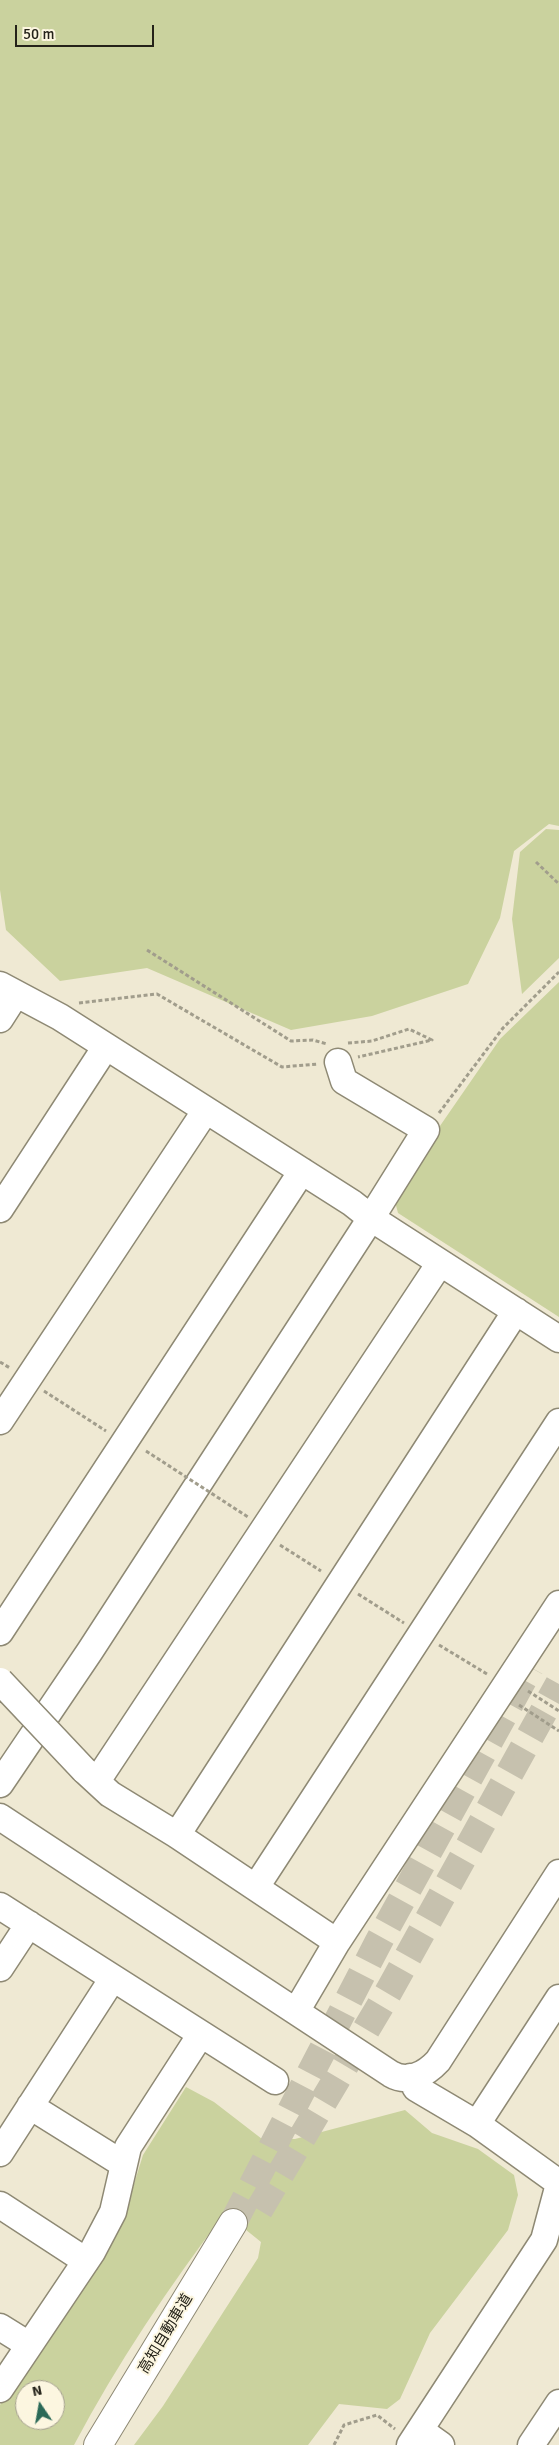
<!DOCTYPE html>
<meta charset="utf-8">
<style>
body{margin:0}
#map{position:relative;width:559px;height:2445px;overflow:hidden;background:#efe9d3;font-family:Signika,sans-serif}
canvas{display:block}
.north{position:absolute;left:15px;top:2380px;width:50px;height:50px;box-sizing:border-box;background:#fcf6e0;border:1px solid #a6a190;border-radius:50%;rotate:348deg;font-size:14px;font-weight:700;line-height:20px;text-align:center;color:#242219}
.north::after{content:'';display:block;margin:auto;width:18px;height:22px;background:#2b6a58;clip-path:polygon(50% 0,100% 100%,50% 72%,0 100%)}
.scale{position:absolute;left:15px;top:25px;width:139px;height:22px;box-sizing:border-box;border:2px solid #242219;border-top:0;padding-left:6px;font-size:15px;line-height:18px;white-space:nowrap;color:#242219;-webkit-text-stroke:4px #fcf6e0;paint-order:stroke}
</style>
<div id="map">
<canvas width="559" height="2445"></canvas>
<div class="north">N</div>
<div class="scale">50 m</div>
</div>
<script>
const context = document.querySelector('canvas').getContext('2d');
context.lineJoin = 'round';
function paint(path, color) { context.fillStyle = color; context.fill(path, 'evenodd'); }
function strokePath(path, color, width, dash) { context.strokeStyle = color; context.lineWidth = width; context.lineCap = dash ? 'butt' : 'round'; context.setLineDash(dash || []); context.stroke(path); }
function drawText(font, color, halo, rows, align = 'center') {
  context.font = font + ' Signika,"Noto Sans JP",sans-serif'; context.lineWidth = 4; context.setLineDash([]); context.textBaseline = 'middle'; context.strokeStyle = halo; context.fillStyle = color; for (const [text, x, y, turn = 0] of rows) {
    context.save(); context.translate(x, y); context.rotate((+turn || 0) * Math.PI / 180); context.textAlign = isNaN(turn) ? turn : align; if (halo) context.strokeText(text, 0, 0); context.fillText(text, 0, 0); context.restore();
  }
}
const green = new Path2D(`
 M0,0H559V826L549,824L514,851L500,918L468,984L372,1016L291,1030L147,968L60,981L6,930L0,890Z
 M546,829L559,830V958L522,994L512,919L520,852Z
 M559,982V1317L398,1213L393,1194L500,1039Z
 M186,2087L214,2102L262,2139H295L405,2110L432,2133L478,2149L514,2175L518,2195L508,2230L430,2333L400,2399L387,2409L339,2404L308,2445H134L163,2406L258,2258L261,2242L225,2213C169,2286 117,2364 74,2445H0V2405L125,2213L143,2155ZM25,2390H55V2420H25Z`);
const highwayTunnel = new Path2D(`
 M259,2210L389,1991L559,1684
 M233,2223L379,1941L530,1667`);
const path = new Path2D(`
 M536,862L559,884
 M147,950L291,1041L313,1040L327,1044
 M79,1003L157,994L282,1067L318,1064
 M348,1043L372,1041L409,1029L432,1040L358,1057
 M439,1113L503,1028L559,972
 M0,1362L10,1368
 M44,1391L106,1431
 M280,1545L321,1571
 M358,1594L404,1623
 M439,1645L487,1674
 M528,1691L559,1711
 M519,1705L559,1731
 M334,2445L344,2425L377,2415L395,2429`);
const minor = new Path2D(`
 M0,985L60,1017L352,1203L371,1218L426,1130L344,1081L338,1062
 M0,1019L16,994
 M0,1209L105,1048
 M0,1421L206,1110
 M0,1632L302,1171
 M84,1770L110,1794L177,1835L337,1942
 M97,1781L440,1263
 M0,1784L90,1651L371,1218L559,1339
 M0,1817L391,2074C408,2084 426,2074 438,2061L559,1873
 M177,1835L516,1311
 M256,1887L559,1422
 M0,1906L275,2081
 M0,1968L29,1924
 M297,2010L337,1942L559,1604
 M410,2077L416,2088L477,2124L559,2183
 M30,2106L123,2164
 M477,2124L559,1998
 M0,2153L113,1978
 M0,2205L86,2261
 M0,2327L29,2345
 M0,2389L92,2252L113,2212L128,2147L201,2034
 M420,2430L441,2445
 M410,2445L544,2240L559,2184
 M531,2445L559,2403`);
const highway = new Path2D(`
 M98,2445L233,2223`);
const pathBridge = new Path2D(`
 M146,1451L248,1517`);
const minorBridge = new Path2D(`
 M0,1681L84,1770`);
const streetNames = [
 ["高知自動車道",166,2334,-59]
];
paint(green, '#cad29e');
strokePath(highwayTunnel, '#c6c1ae', 28, [28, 14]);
strokePath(minor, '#8e8974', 29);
strokePath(highway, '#8e8974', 30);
strokePath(path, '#a19d8c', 3, [4, 2.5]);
strokePath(minor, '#fff', 26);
strokePath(highway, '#fff', 28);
strokePath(minorBridge, '#8e8974', 29, []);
strokePath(pathBridge, '#a19d8c', 3, [4, 2.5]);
strokePath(minorBridge, '#fff', 26);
drawText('15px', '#242219', '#fcf6e0', streetNames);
</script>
